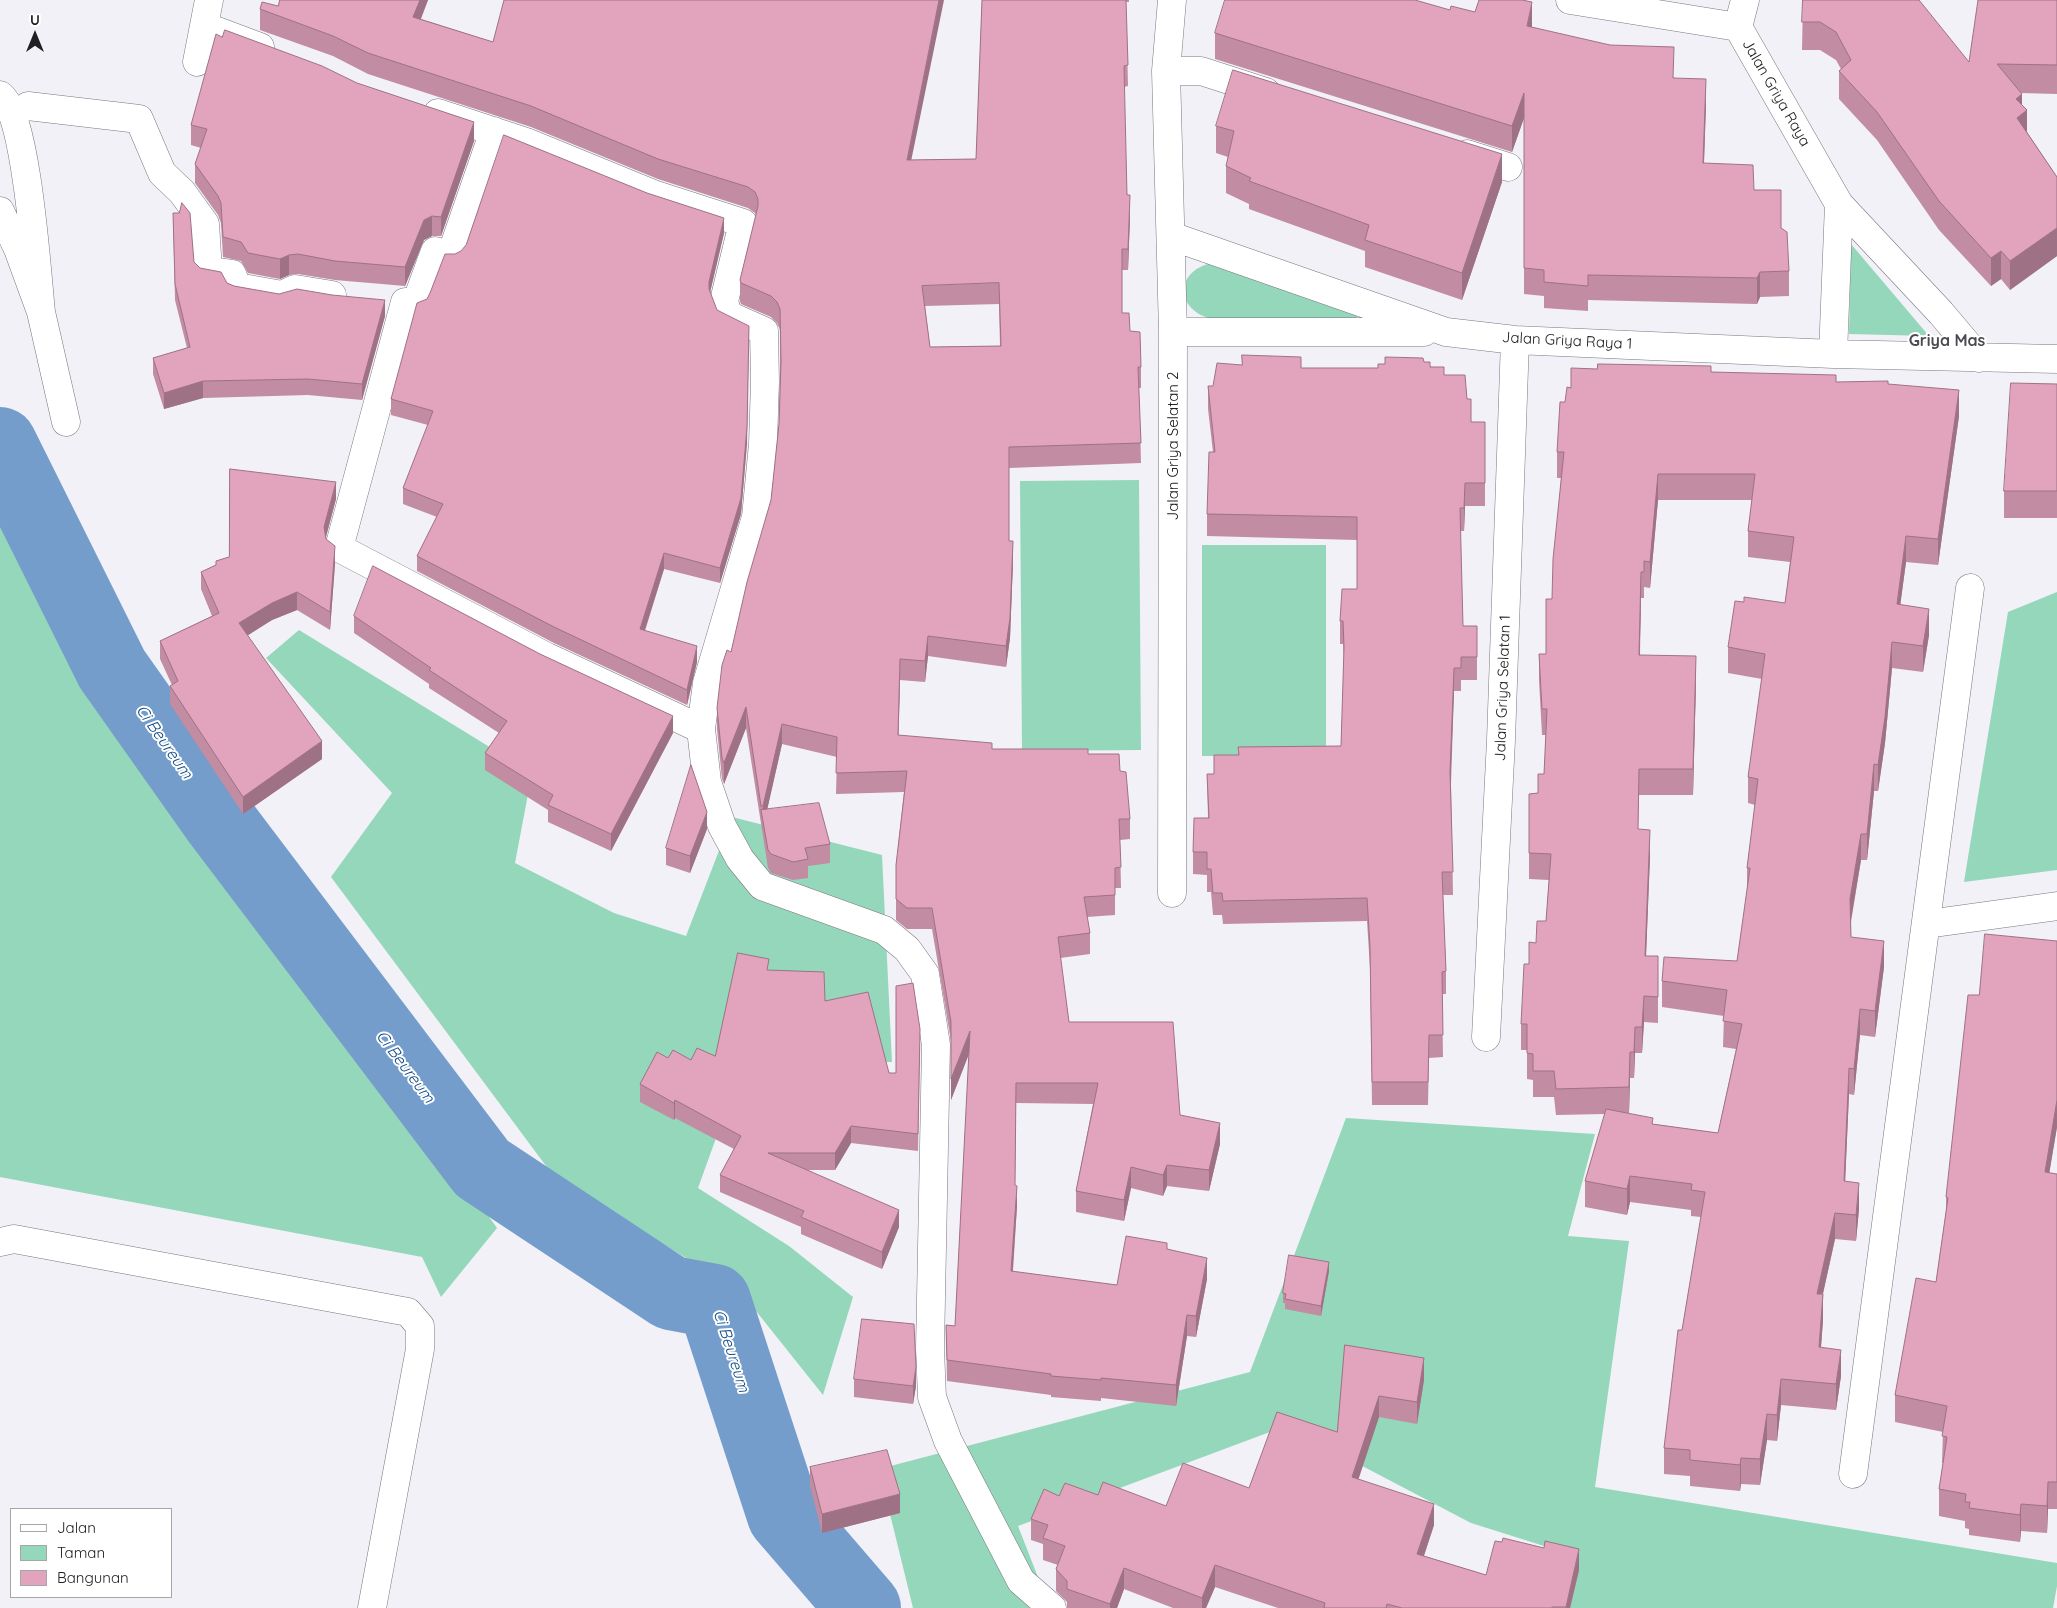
<!DOCTYPE html>
<style>
body{margin:0}
#map{position:relative;width:2057px;height:1608px;overflow:hidden;background:#f1f1f7;font-family:Quicksand,sans-serif}
canvas{display:block}
.legend{position:absolute;left:10px;top:1508px;width:162px;height:90px;box-sizing:border-box;background:#fff;border:1px solid #a6a6a7;margin:0;padding:6px 9px;list-style:none;font-size:15px;color:#202022}
.legend li{display:flex;align-items:center;gap:10px;height:25px}
.legend b{width:25px;border:1px solid #a6a6a7}
.north{position:absolute;left:10px;top:10px;width:50px;height:50px;-webkit-text-stroke:4px #fff;paint-order:stroke;rotate:0deg;font-size:14px;font-weight:700;line-height:20px;text-align:center;color:#202022}
.north::after{content:'';display:block;margin:auto;width:18px;height:22px;background:#202022;clip-path:polygon(50% 0,100% 100%,50% 72%,0 100%)}
</style>
<div id="map">
<canvas width="2057" height="1608"></canvas>
<ul class="legend">
<li><b style="height:6px;background:#fff"></b>Jalan</li>
<li><b style="height:14px;background:#95d7ba"></b>Taman</li>
<li><b style="height:14px;background:#e2a3bc"></b>Bangunan</li>
</ul>
<div class="north">U</div>
</div>
<script>
const context = document.querySelector('canvas').getContext('2d');
context.lineJoin = 'round';
function paint(path, color) { context.fillStyle = color; context.fill(path, 'evenodd'); }
function strokePath(path, color, width, dash) { context.strokeStyle = color; context.lineWidth = width; context.lineCap = dash ? 'butt' : 'round'; context.setLineDash(dash || []); context.stroke(path); }
function drawText(font, color, halo, rows, align = 'center') {
  context.font = font + ' Quicksand,sans-serif'; context.lineWidth = 4; context.setLineDash([]); context.textBaseline = 'middle'; context.strokeStyle = halo; context.fillStyle = color; for (const [text, x, y, turn = 0] of rows) {
    context.save(); context.translate(x, y); context.rotate((+turn || 0) * Math.PI / 180); context.textAlign = isNaN(turn) ? turn : align; if (halo) context.strokeText(text, 0, 0); context.fillText(text, 0, 0); context.restore();
  }
}
const green = new Path2D(`
 M1851,244L1929,336L1849,334Z
 M1212,263L1357,313V317L1354,320L1213,319C1175,311 1174,271 1212,263Z
 M1139,480L1141,750L1022,751L1020,481Z
 M0,491L151,740L497,1228L441,1297L422,1257L0,1177Z
 M1202,545H1326V756H1202Z
 M2057,592V870L1964,882L2008,612Z
 M299,630L532,773L515,863L614,913L686,936L732,817L882,855L892,1062L745,1058L698,1188L789,1246L853,1297L823,1395L740,1291L555,1178L331,877L392,793L266,658Z
 M1346,1118L1595,1134L1568,1236L1629,1241L1595,1487L2057,1563V1586L2053,1608H1565L1579,1557L1471,1523L1286,1426L1018,1526L1050,1608H913L879,1469L1250,1372Z`);
const river = new Path2D(`
 M0,444L112,669L218,819L482,1168L671,1293L714,1301L784,1515L864,1608`);
const minor = new Path2D(`
 M1172,0L1166,71L1173,332L1172,893
 M1570,0L1738,27L1839,204L1941,313L1979,358
 M204,26L260,47
 M1738,27L1745,0
 M197,62L209,0
 M1166,71H1201L1266,92
 M0,95C27,114 37,274 41,312
 M28,106L139,119L162,173L182,192L205,224L208,271L232,274L237,287L282,295L295,289L332,295
 M438,113L526,142L653,194L743,223L724,301L728,315L764,331L765,382L763,444L756,517L707,683L701,729L707,782L722,826L740,859L762,886L884,930L907,949L925,974L936,1045L930,1349L932,1397L948,1441L1021,1581L1052,1608
 M494,131L451,255L435,251L416,303L405,302L339,548L547,657L701,729
 M1467,154L1508,167
 M0,211L18,249L41,312L66,422
 M1171,236L1446,332L1515,340L1833,354L2057,359
 M1173,332H1424
 M1833,354L1839,204
 M1927,924L2057,906
 M1486,1037L1501,740L1515,340
 M0,1242L14,1239L408,1312L420,1326V1349L372,1608
 M1853,1474L1970,588`);
const wall = new Path2D(`
 M280,0H428L421,19L493,42L912,160L976,159L982,0H1129V2H1126L1128,86L1124,87L1127,195L1130,216L1128,270H1122V313L1130,331L1141,367V388H1139L1141,463L1009,468V541L1013,562L1010,638L1006,667L928,656L925,682L900,680L898,735L992,749L1088,754L1120,771L1130,819V839L1120,840L1121,888H1115V915L1087,917L1090,933V954L1060,958L1069,1022L1180,1115L1220,1144L1209,1191L1167,1186L1163,1196L1131,1188L1124,1221L1076,1212V1191L1093,1104L1016,1103L1015,1185L1017,1206L1013,1272L1117,1285L1167,1249L1207,1279L1196,1337L1187,1336L1176,1406L1101,1398V1401L1051,1397V1395L947,1381L946,1325L955,1326L969,1054L951,1100V1041L932,929H907L896,920V865L904,792L836,794L837,757L782,744L767,809L830,844V863L808,866V878L793,880L771,873L768,868L746,728L724,784L722,779L717,729V708L731,652L771,500L779,424L780,369V330L777,323L771,317L741,304L740,301V280L756,215L755,213L748,208L658,179L531,127L368,74L333,56L260,30V9L278,6ZM999,304L1000,346L930,347L925,306Z
 M1803,0L1969,62L2057,0V94L2021,93L2022,105L2027,132L2057,177V256L2010,290L2001,279L1991,286L1939,230L1877,140L1839,99V71L1841,69L1836,60L1820,50H1802Z
 M1450,10L1532,27L1674,78L1706,104L1704,164L1754,190L1781,228L1789,271V296L1760,297L1757,304L1588,300V311L1544,308V296L1524,294V118L1512,152L1215,59V33Z
 M191,125L474,141L441,236H432L424,240L405,286L335,280L298,274L289,275L280,279L248,273L241,261L223,257L221,223L218,215L195,183V164L201,148L191,145Z
 M1216,126L1502,182L1462,300L1365,267V251L1249,209V204L1226,193V166L1228,157L1216,153Z
 M173,213L194,262L200,268L227,283L234,286L385,316L362,400L308,395L203,398L164,409L153,374V358L187,348L175,300Z
 M724,233L710,292L747,443L741,514L720,583L664,569L645,631L697,662L687,705L554,643L417,571V556L437,517L403,504V488L428,425L391,415V399L427,299L455,254Z
 M1424,362L1444,375L1467,399L1471,422H1485V506H1465L1464,531H1460L1463,626L1477,657V680H1461V691H1454L1451,784L1453,895H1443L1446,971V994H1442L1443,1057L1429,1058L1428,1105H1372L1370,968L1367,921L1223,924L1222,915H1213L1211,892H1207V875L1193,874V852L1208,818L1207,774H1214L1238,755V747L1341,746L1344,660L1343,644H1340V621L1357,589V540L1207,536V514L1213,452L1208,409V386H1213L1301,368H1378Z
 M1711,372L1836,382L1888,384L1959,416L1938,565L1906,562L1900,605L1929,635L1923,672L1892,668L1885,743L1878,791H1874L1867,860H1861L1851,922V937L1884,967L1875,1037L1860,1035L1854,1095L1849,1094L1845,1182L1859,1209L1856,1241L1835,1239L1823,1294V1320L1821,1347L1841,1376L1836,1410L1781,1405L1777,1441L1767,1440L1760,1485L1741,1484L1740,1491L1690,1486V1476L1664,1474V1448L1682,1330L1701,1217L1691,1216V1210L1630,1202L1627,1215L1585,1207V1181L1605,1114L1556,1115L1554,1097H1533V1080L1527,1079V1050H1521V1024L1529,964L1536,943L1546,921L1549,880L1529,879V794L1538,793L1544,774L1546,735H1542L1539,680V654H1546L1552,599L1561,478H1557V452L1565,402L1571,388ZM1658,500H1752L1748,531V557L1790,562L1785,603L1728,647V673L1762,679L1748,777V803L1755,805L1747,868V893L1737,961L1662,981V1007L1724,1016L1723,1047L1736,1049L1718,1133L1653,1124L1626,1113H1629L1630,1078H1634L1635,1053H1642L1644,1022L1658,1023V956H1646L1650,856L1638,829L1639,795H1693L1696,682L1640,655L1641,598H1644V587L1650,588Z
 M2057,384V518H2004V491Z
 M336,499L326,537L335,564L330,630L297,610L272,620L247,635L322,759L243,814L170,704V686L172,685L160,659V641L212,616L201,589V572L216,565V561L229,557Z
 M354,616L673,733L611,851L548,822V810L485,770V753L499,733L429,688V684L354,633Z
 M707,829L690,873L666,865V848Z
 M2057,941V1127L2049,1173L2057,1174V1509H2048L2047,1533L2021,1531L2020,1542L1969,1535V1529L1965,1528V1521L1939,1516V1489L1943,1463H1942L1943,1432L1895,1422V1395L1936,1282L1946,1211V1197L1979,995Z
 M769,970L825,1001L889,1073H896L920,1046L918,1151L851,1143L835,1170H808L899,1227L882,1269L801,1234V1227L720,1192V1175L734,1149L675,1118L674,1120L640,1102V1084L668,1058L691,1060L715,1056Z
 M1329,1271L1321,1316L1285,1309V1303H1283V1293Z
 M1345,1345L1424,1380L1417,1424L1379,1417L1358,1479L1434,1525L1424,1556L1486,1575L1579,1570L1570,1608H1278L1215,1587L1206,1608H1173L1124,1589L1117,1608H1067V1602L1056,1591V1569L1058,1565L1043,1560V1544L1031,1540V1519L1059,1496L1098,1495L1166,1506L1249,1488L1337,1432Z
 M854,1379L916,1386L913,1404L854,1397Z
 M810,1467L900,1513L822,1533L810,1486Z`);
const shadedWall = new Path2D(`
 M420,0H428L413,38V17Z
 M939,0H944L907,181V160Z
 M1532,2V28L1527,26Z
 M1706,79V104L1703,189V163Z
 M1524,93V118L1512,152V126Z
 M2022,94V114L2027,110V139L2017,147L2016,99Z
 M474,122V141L441,236V217Z
 M1502,154V182L1462,300V273Z
 M1130,195V216L1128,270V249Z
 M432,216V236L424,240L405,286V267L424,220Z
 M724,218V233L709,297V282Z
 M2057,228V256L2010,290V261Z
 M2001,251V279L1991,286V258Z
 M289,255V275L280,279V259Z
 M1760,272V297L1757,304V278Z
 M385,300V316L362,400V384Z
 M749,326L747,443L741,514L720,583V568Z
 M203,381V398L164,409V393Z
 M1959,390V416L1938,565V539Z
 M1658,474V500L1650,588V562Z
 M336,482V499L324,544V527Z
 M1465,483V506L1464,531V508Z
 M1906,536V562L1897,630V604Z
 M1013,541V562L1010,638L1006,667V646Z
 M335,546V564L330,630V612Z
 M664,553V569L640,645V629Z
 M1641,572V598L1639,681V655Z
 M297,592V610L272,620L239,641V623L272,603Z
 M1929,609V635L1923,672V646Z
 M928,636V656L925,682V661Z
 M1892,642V668L1885,743L1878,791V765Z
 M697,646V662L687,705V690Z
 M1696,656V682L1693,795V769Z
 M900,659V680L898,756V735Z
 M1454,668V691L1450,794V772Z
 M746,707V728L724,784V763Z
 M673,716V733L611,851V834Z
 M782,724V744L764,824L763,806Z
 M322,741V759L243,814V797Z
 M1874,764V791L1867,860V834Z
 M707,812V829L690,873V856Z
 M1650,830V856L1645,982V956Z
 M1861,834V860L1850,925V899Z
 M1884,941V967L1875,1037V1011Z
 M1644,996V1022L1642,1053V1027Z
 M1860,1009V1035L1854,1095V1069Z
 M1635,1027V1053L1634,1078V1052Z
 M970,1031V1051L951,1100V1079Z
 M1630,1052V1078L1629,1113V1087Z
 M1849,1068V1094L1844,1207V1181Z
 M675,1100V1118L674,1120V1103Z
 M2057,1100V1127L2045,1199V1172Z
 M1220,1123V1144L1209,1191V1170Z
 M851,1126V1143L835,1170V1153Z
 M1167,1165V1186L1163,1196V1175Z
 M1131,1167V1188L1124,1221V1200Z
 M1630,1176V1202L1627,1215V1189Z
 M1859,1183V1209L1856,1241V1215Z
 M1017,1186V1206L1011,1292V1271Z
 M899,1210V1227L882,1269V1252Z
 M1835,1213V1239L1817,1320V1294Z
 M1207,1258V1279L1196,1337V1316Z
 M1329,1262V1271L1321,1316V1306Z
 M1823,1294V1320L1819,1373V1347Z
 M1187,1315V1336L1176,1406V1385Z
 M1841,1350V1376L1836,1410V1384Z
 M1424,1358V1380L1417,1424V1402Z
 M916,1367V1386L913,1404V1386Z
 M1781,1379V1405L1777,1441V1415Z
 M1379,1396V1417L1352,1499V1477Z
 M1767,1414V1440L1760,1485V1459Z
 M1741,1458V1484L1740,1491V1465Z
 M2048,1482V1509L2047,1533V1506Z
 M900,1494V1513L822,1533V1514Z
 M1434,1504V1525L1417,1576V1554Z
 M2021,1504V1531L2020,1542V1515Z
 M1579,1549V1570L1570,1608H1566Z
 M1215,1565V1587L1206,1608H1202V1598Z
 M1124,1568V1589L1117,1608H1110V1604Z`);
const building = new Path2D(`
 M280,0H420L413,17L493,42L504,0H939L907,160L976,159L982,0H1126L1128,65L1124,66L1127,195H1130L1128,249H1122V313H1129L1130,331L1140,332L1141,367H1138L1141,443L1009,447V541H1013L1010,618L1006,646L928,636L925,661L900,659L898,735L992,743V749H1088V754H1119L1120,771L1126,772L1130,819H1119L1121,867L1115,868V895L1084,897L1090,933L1058,937L1069,1022H1173L1180,1115L1220,1123L1209,1170L1167,1165L1163,1175L1131,1167L1124,1200L1076,1191L1098,1083H1016L1015,1185L1017,1186L1011,1271L1117,1285L1126,1236L1167,1243V1249L1207,1258L1196,1316L1187,1315L1176,1385L1101,1378V1380L1051,1376V1374L947,1360L946,1325L955,1326L970,1031L951,1079V1022L932,908H907L896,899V865L907,771L836,773L837,737L782,724L763,806H761L746,707L724,763L722,758L717,708L722,665L727,650L731,652L747,582L771,500L779,424L781,361L780,309L777,302L771,296L741,283L740,280L758,206V199L755,192L748,187L658,159L531,106L368,53L333,36L260,9L262,2L278,6ZM999,283L1001,346L930,347L922,286Z
 M1225,0H1415L1450,10L1451,6L1475,12L1479,0H1522L1532,2L1527,26L1610,45L1674,47L1673,78L1706,79L1703,163L1753,165L1754,190H1781V228L1787,232L1789,271L1760,272L1757,278L1588,275V286L1544,282V270L1524,268V93L1512,126L1215,33Z
 M1803,0H1919L1969,62L1978,0H2057V65L1997,64L2022,94L2016,99L2027,110L2017,118L2057,177V228L2010,261L2001,251L1991,258L1939,201L1877,112L1839,71L1851,60L1836,32L1820,22H1802Z
 M225,30L322,66L357,83L474,122L441,217L432,216L424,220L405,267L335,261L298,254L289,255L280,259L248,253L241,242L223,237L221,203L218,196L195,164L207,129L191,125L216,34L222,37Z
 M1233,70L1502,154L1462,273L1365,240L1369,225L1249,181L1251,178L1226,166L1234,131L1216,126Z
 M504,135L647,193L724,218L709,282V289L717,310L749,326L747,427L741,498L720,568L664,553L640,629L697,646L687,690L554,627L417,556L443,504L403,488L433,411L391,399L417,303L427,299L430,293L445,254H455L461,251L466,245Z
 M182,203L190,213L194,262L200,268L221,272L227,283L234,286L279,294L297,289L332,295L385,300L362,384L308,379L203,381L164,393L153,358L190,347L175,284L173,213H179Z
 M1242,355L1301,357V368H1378V364H1385V357L1423,358L1424,362H1430V367H1444V375H1465L1467,399H1471V422H1485V483H1465L1464,508H1460L1463,626H1477V657H1461V668H1454L1450,772L1453,872H1442L1446,971L1442,972L1443,1035H1429L1428,1082H1372L1370,946L1367,898L1223,901L1222,893H1213L1211,869H1207V852H1193L1194,818H1209L1207,774H1214V755H1239L1238,747L1341,746L1344,647L1343,621H1340L1342,589H1357V517L1207,514L1209,452H1215L1208,386H1213L1217,363L1242,365Z
 M1598,364L1711,366V372L1836,375V382L1888,381V384L1959,390L1938,539L1906,536L1897,604L1929,609L1923,646L1892,642L1885,717L1878,765L1874,764L1867,834H1861L1850,899L1851,937L1884,941L1875,1011L1860,1009L1854,1069L1849,1068L1844,1181L1859,1183L1856,1215L1835,1213L1817,1294H1823L1819,1347L1841,1350L1836,1384L1781,1379L1777,1415L1767,1414L1760,1459L1741,1458L1740,1465L1690,1460V1450L1664,1448L1678,1330H1682L1705,1192L1691,1190L1692,1184L1630,1176L1627,1189L1585,1181L1606,1109L1653,1118L1652,1124L1718,1133L1742,1024L1723,1021L1727,990L1662,981L1664,957L1737,961L1750,868H1747L1758,779L1748,777L1765,654L1728,647L1735,601L1744,602V597L1785,603L1794,537L1748,531L1755,474H1658L1650,562L1644,561V572H1641L1639,655L1696,656L1693,769H1639L1638,829L1650,830L1645,956H1658V997L1644,996L1642,1027H1635L1634,1052H1630L1629,1087L1556,1089L1554,1071H1533V1054L1527,1053V1024H1521L1524,964H1529V942L1536,943L1537,921H1546L1551,854L1529,853V794L1538,793V774H1544L1547,709H1542L1539,654H1546V599H1552L1553,559L1564,452H1557L1560,402H1565L1567,387L1571,388V368L1597,369Z
 M2011,383L2057,384V491H2004Z
 M230,469L336,482L324,527L326,539L335,546L330,612L297,592L272,603L239,623L322,741L243,797L170,686L178,681L160,641L219,613L201,572L216,565V561L229,557Z
 M373,566L540,654L673,716L611,834L548,805L553,795L485,753L507,721L429,670L431,668L354,616Z
 M691,765L707,812L690,856L666,848Z
 M819,803L830,844L805,848L808,859L793,862L771,854L768,850L761,810Z
 M1985,934L2057,941V1100L2045,1172L2057,1174V1482H2048L2047,1506L2021,1504L2020,1515L1969,1508L1970,1502H1965L1966,1494L1939,1489L1947,1437L1942,1436L1947,1406L1895,1395L1916,1278L1936,1282L1948,1198L1946,1197L1968,995H1979Z
 M738,953L769,959L767,970L824,972L825,1001L868,992L889,1073H896V986L913,983L920,1029L918,1134L851,1126L835,1153H768L899,1210L882,1252L801,1217L804,1211L720,1175L741,1136L675,1100L674,1103L640,1084L657,1052L668,1058L673,1050L691,1060L697,1048L715,1056Z
 M1289,1255L1329,1262L1321,1306L1285,1299L1286,1294L1283,1293Z
 M862,1319L914,1324L916,1367L913,1386L854,1379Z
 M1345,1345L1424,1358L1417,1402L1379,1396L1352,1477L1434,1504L1417,1554L1486,1575L1495,1541L1502,1542L1503,1538L1544,1548L1545,1541L1579,1549L1566,1607H1552V1608H1402L1387,1604L1386,1608H1324L1325,1603L1215,1565L1202,1598L1124,1568L1110,1604L1067,1589V1581L1056,1569L1065,1546L1043,1538L1048,1525L1031,1519L1044,1489L1059,1496L1065,1483L1098,1495L1103,1482L1166,1506L1183,1463L1249,1488L1277,1412L1337,1432Z
 M887,1450L900,1494L822,1514L810,1467Z`);
const streetNames = [
 ["Jalan Griya Raya",1776,93,60],
 ["Jalan Griya Raya 1",1567,341,3],
 ["Jalan Griya Selatan 2",1173,446,-90],
 ["Jalan Griya Selatan 1",1503,688,-88]
];
const neighbourhoodNames = [
 ["Griya Mas",1947,341]
];
const waterNames = [
 ["Ci Beureum",164,742,55],
 ["Ci Beureum",405,1067,53],
 ["Ci Beureum",731,1351,72]
];
paint(green, '#95d7ba');
strokePath(river, '#749dcb', 74);
strokePath(minor, '#78787e', 29);
strokePath(minor, '#fff', 28);
paint(wall, '#c28ca2');
paint(shadedWall, '#9e7284');
paint(building, '#e2a3bc');
strokePath(building, '#9e7284', 1);
drawText('15px', '#202022', '#fff', streetNames);
drawText('bold 16px', '#4b4b50', '#fff', neighbourhoodNames);
drawText('italic 16px', '#104c85', '#fff', waterNames);
</script>
